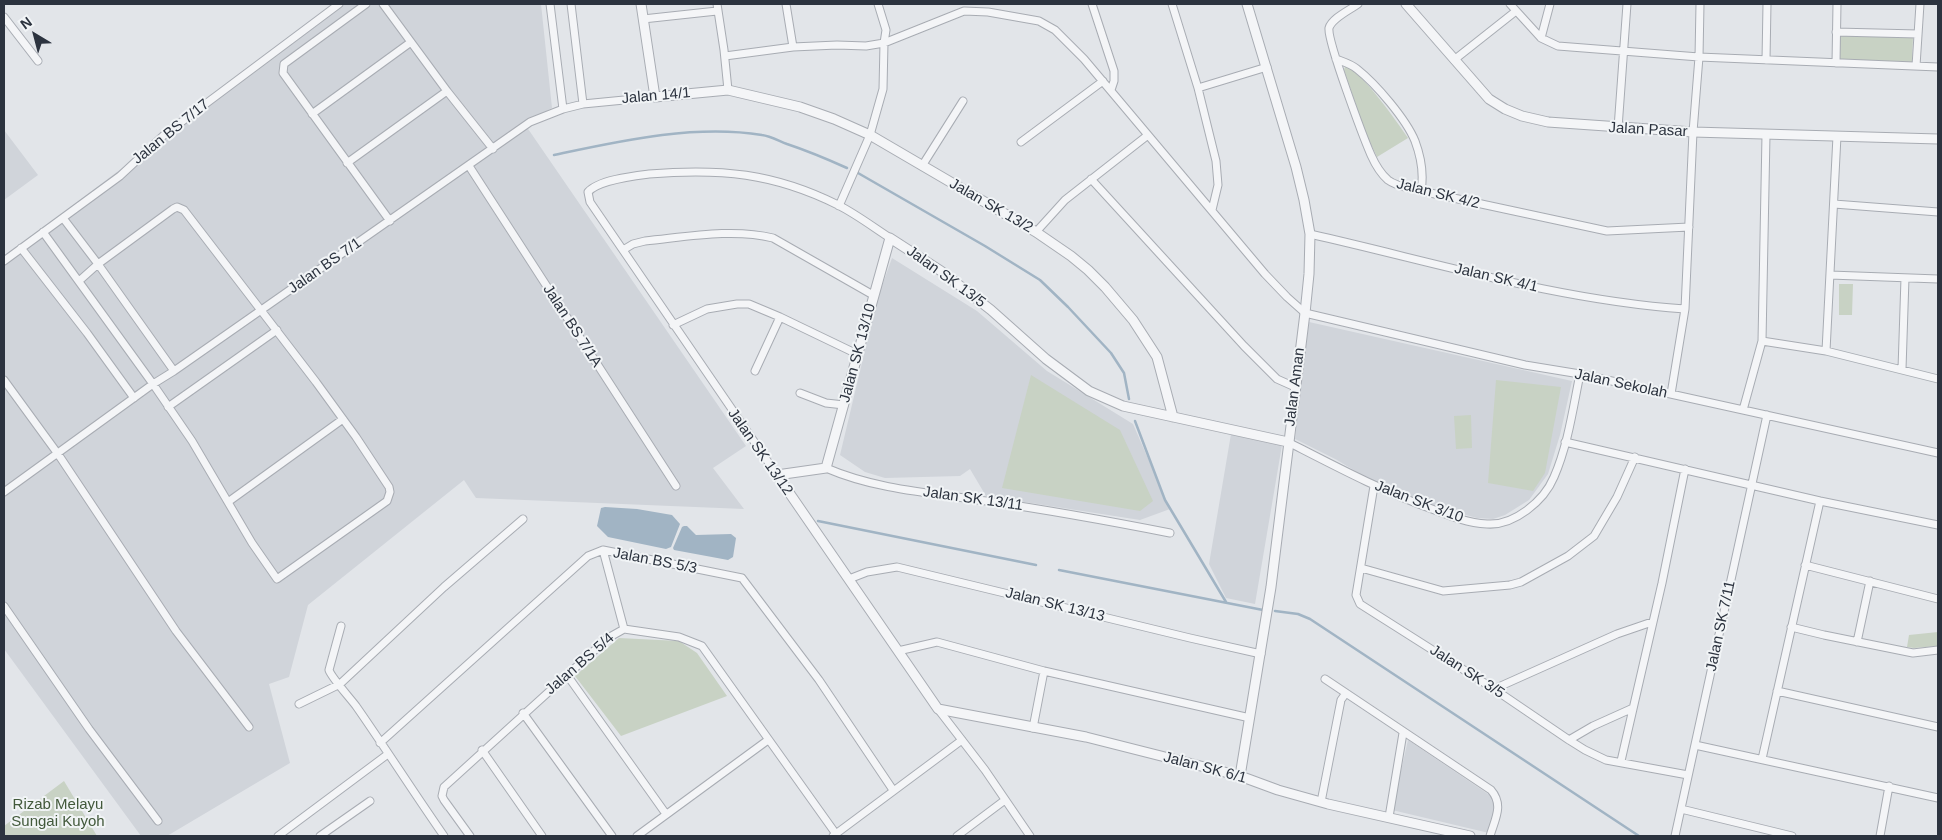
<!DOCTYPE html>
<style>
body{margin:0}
#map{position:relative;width:1942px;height:840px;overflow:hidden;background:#e2e5e9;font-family:Helvetica,sans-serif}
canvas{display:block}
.frame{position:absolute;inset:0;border:5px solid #2c333f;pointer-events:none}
.north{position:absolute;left:10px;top:10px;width:50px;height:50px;-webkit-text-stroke:4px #f1f4f6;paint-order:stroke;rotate:323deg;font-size:14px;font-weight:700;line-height:20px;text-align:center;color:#2c333f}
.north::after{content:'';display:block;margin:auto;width:18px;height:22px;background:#2c333f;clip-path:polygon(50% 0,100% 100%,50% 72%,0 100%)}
</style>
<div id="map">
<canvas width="1942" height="840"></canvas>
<div class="frame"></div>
<div class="north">N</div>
</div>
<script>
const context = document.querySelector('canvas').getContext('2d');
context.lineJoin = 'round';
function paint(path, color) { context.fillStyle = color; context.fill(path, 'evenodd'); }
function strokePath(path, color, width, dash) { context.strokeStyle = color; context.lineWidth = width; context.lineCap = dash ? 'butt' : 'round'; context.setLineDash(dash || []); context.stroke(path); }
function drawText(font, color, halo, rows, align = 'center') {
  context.font = font + ' Helvetica,sans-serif'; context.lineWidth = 4; context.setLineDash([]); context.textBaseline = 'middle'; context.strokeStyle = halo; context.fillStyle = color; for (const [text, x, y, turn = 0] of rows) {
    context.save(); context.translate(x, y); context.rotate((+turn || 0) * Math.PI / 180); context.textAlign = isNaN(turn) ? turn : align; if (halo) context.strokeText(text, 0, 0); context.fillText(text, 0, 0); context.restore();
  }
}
const built = new Path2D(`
 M340,4H541L552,108L524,123L746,446L713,468L744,509L476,498L464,480L308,605L289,677L269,684L290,763L167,836H141L4,649V257Z
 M4,130L38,175L4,200Z
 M892,258L977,311L1047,371L1133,424L1170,509L1140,520L986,496L970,469L960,476L885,478L865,472L840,455L877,300Z
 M1309,322L1572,381L1560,435L1548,474L1529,500L1505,515L1493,519L1477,518L1444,509L1370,480L1337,460L1295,439Z
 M1231,434L1282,445L1255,604L1226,598L1209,564Z
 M1408,740L1494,798L1496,807L1489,833L1392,810Z`);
const green = new Path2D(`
 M1840,35L1913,37L1912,62L1839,60Z
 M1345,66C1362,71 1397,122 1408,138L1377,157L1366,134L1344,70Z
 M1839,284H1853L1852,315H1839Z
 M1031,375L1120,430L1153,501L1140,511L1002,488Z
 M1496,380L1561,387L1545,473L1533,491L1488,483Z
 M1471,415L1472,448L1456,449L1454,416Z
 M1938,632V646L1914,648L1907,647L1909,635Z
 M619,638L679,641L697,653L727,696L621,736L575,676Z
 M64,781L97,836H4V826Z`);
const water = new Path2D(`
 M605,507L637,509L672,515L680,524L671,547L666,549L608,537L597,526L601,508Z
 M684,526H687L696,535L731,534L736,538L733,557L728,560L674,550L673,548L682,527Z`);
const stream = new Path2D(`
 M554,155C620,141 694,124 762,135C770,136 779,141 787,144C808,151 827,159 847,168
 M858,173L985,246L1040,280L1068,307L1111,353L1124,373L1129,399
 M1135,421L1165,500L1226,602
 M818,521L1036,565
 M1059,570L1263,610
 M1275,611L1298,614L1310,619L1639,836`);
const minor = new Path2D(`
 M366,4L284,64L283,73L390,221
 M383,4L447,91L493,149
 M550,4L563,109
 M571,4L583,104
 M717,4L724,50L728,90
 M786,4L793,47
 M1092,4L1114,71V81L1111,90
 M1172,4L1198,88L1216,161L1218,185L1212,210
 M1358,4C1350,10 1332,18 1329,28C1327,41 1364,139 1371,155C1375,164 1381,174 1388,180C1397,187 1411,188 1421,191L1607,231L1689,227
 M1510,4L1541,38L1558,46L1699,57L1938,67
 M4,17L38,61
 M643,19L717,11
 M1836,32L1918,34
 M1541,38L1550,4
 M725,56L793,47L837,45L866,46L884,43L964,11L988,12L1039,21L1055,30L1084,59L1265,274L1287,297L1305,313L1525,365L1580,374L1938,453
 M1336,59C1344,62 1351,64 1357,69C1376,84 1406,119 1415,141C1421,157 1424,174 1421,191
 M1454,60L1516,11
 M1766,60L1767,4
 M1836,63L1837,4
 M1916,66L1920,4
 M1198,88L1267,67
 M312,114L411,42
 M1618,128L1627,4
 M1021,142L1103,81
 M347,163L447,91
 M469,166L676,486
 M922,166L963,101
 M1091,179L1244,346L1277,379L1295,387
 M1834,204L1938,212
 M839,206L870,135L883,89L884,43L886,30L878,4
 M63,218L98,264L174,371
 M43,232L153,384L192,441L252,543L277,579L387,501L390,492L389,487L356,437L316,382L184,210L177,207L173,209L98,264L79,281
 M1036,232L1065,200L1148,135
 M1310,234C1434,262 1557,300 1685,309
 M21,248L87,333L134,398
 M623,250L633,244L645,241C686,237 733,228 773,238L873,295
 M4,261L120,176L164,135L339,4
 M1830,275L1938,279
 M673,325L707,309L737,304H749L780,317L857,354
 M1762,341L1826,351L1938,379
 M1826,351L1837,136
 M1902,369L1905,278
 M755,371L780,317
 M4,380L58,454L176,631L249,727
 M800,393L826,403L844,405
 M1671,394L1685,309L1693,132L1699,57L1700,4
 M168,407L277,330
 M1743,410L1762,341L1766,135
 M1288,442C1335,466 1382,491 1432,509C1450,516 1467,523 1487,524C1514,526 1544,501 1554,477C1568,445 1573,408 1580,374
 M1565,442L1820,501L1938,525
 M826,468C877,490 932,493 986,501C1048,510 1109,521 1170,533
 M777,475L590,202L588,192C598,180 633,176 649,174C720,168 774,173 838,205C856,214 873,227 890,238
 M1374,486L1356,595L1360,604L1494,689L1569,740L1585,750L1606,760L1688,775
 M4,492L153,384L174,371L530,122L563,109L583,104L655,97
 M228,502L343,419
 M603,550L624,629
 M1805,565L1938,599
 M1361,568L1443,591L1510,585L1521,582L1568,556L1594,536L1617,497L1635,457
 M849,579L867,572L897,567L1190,638L1261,654
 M4,606L89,729L158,821
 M341,626L329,670C331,677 350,698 356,706C386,749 414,793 444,836
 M1791,627L1824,635L1913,653L1938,650
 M1857,642L1870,581
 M898,651L937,642L1044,671L1250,718
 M567,675L666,814
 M1325,679C1380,716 1435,753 1491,790C1504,805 1495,819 1490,836
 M1494,689L1617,634L1652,622
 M1777,691L1938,727
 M299,704L340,684L444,587L523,519
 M938,709L985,770L1030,836
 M523,713L612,836
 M1033,728L1044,671
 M1569,740L1593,726L1633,708
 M380,743L588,556L603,550L742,578L819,680L893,790
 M1695,745L1938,798
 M482,750L542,836
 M1762,759L1820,501
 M1621,761L1662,583L1685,469
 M1321,802L1341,700L1346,693
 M1681,809L1792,836
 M1389,817L1403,733
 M278,836L388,754
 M320,836L370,801
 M470,836L444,800L442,796L444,787L608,638L624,629L679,637L702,646L836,834
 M637,836L768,740
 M833,836L962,740
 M957,836L1005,800
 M1675,836L1767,415
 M1880,836L1889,786`);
const tertiary = new Path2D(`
 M641,4L655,97L728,90L800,107L834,119L870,135L1036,232L1071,256L1088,270L1105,287L1133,320L1157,357L1173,417
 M1406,4L1489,99L1505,109L1522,116L1548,122L1693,132L1938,139
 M1288,442L1123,406L1089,391L1046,359L991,310L941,271L890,238L826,468L777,475L938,709L1086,737L1240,776L1278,790L1328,804L1470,836
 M1240,776L1271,587L1305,313L1309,274L1310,234L1304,200L1296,167L1247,4`);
const streetNames = [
 ["Jalan 14/1",656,96,-5],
 ["Jalan Pasar",1648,130,3],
 ["Jalan BS 7/17",171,132,-39],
 ["Jalan SK 4/2",1438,194,14],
 ["Jalan SK 13/2",991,206,30],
 ["Jalan BS 7/1",325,266,-35],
 ["Jalan SK 13/5",946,277,36],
 ["Jalan SK 4/1",1496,278,13],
 ["Jalan BS 7/1A",572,326,57],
 ["Jalan SK 13/10",858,353,-75],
 ["Jalan Sekolah",1621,384,12],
 ["Jalan Aman",1295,387,-83],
 ["Jalan SK 13/12",760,452,55],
 ["Jalan SK 13/11",973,499,8],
 ["Jalan SK 3/10",1419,502,21],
 ["Jalan BS 5/3",655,561,11],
 ["Jalan SK 13/13",1055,605,14],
 ["Jalan SK 7/11",1721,626,-78],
 ["Jalan BS 5/4",580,664,-41],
 ["Jalan SK 3/5",1467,672,33],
 ["Jalan SK 6/1",1205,768,15]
];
const parkNames = [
 ["Rizab Melayu",58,805],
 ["Sungai Kuyoh",58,822]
];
paint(built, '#d0d4da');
paint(green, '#c8d2c4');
paint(water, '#a1b4c4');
strokePath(stream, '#a1b4c4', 2.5);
strokePath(minor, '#a8acb3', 9);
strokePath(tertiary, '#a8acb3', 11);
strokePath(minor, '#f4f5f7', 7);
strokePath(tertiary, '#f4f5f7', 9);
drawText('15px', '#2c333f', '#f1f4f6', streetNames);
drawText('15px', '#42593b', '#f1f4f6', parkNames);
</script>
